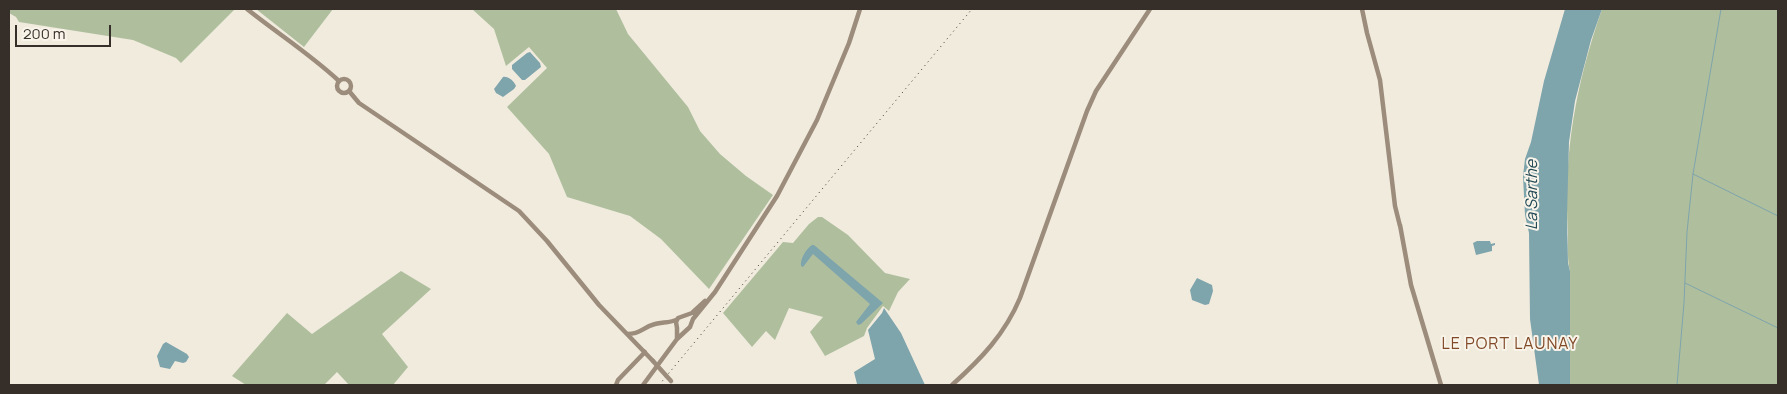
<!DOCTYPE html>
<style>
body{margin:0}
#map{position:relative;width:1787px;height:394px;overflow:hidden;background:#f1ebde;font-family:Manrope,sans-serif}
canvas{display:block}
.frame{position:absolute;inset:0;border:10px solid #362f29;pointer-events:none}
.scale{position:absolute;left:15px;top:25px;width:96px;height:22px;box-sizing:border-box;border:2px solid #362f29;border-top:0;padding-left:6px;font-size:15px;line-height:18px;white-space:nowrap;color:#362f29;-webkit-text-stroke:4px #f9f4ea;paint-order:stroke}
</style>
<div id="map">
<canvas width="1787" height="394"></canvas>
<div class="frame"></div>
<div class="scale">200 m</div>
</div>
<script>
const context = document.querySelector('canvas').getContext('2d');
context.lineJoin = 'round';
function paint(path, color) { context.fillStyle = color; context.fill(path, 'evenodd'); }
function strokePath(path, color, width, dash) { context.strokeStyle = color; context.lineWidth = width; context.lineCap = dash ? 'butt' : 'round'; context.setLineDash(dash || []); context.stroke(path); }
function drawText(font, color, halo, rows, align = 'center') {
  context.font = font + ' Manrope,sans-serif'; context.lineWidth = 4; context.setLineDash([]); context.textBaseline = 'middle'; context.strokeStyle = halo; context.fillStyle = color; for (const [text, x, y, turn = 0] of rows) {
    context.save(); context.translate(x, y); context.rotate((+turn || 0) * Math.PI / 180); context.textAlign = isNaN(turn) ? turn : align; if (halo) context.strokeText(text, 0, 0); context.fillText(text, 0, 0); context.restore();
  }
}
const green = new Path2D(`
 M9,9H235L181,63L176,58L133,40L19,22L16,17L9,13Z
 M256,9H333L304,47Z
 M472,9H616L628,34L688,107L700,131L720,154L746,176L773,195L709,289L661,239L630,216L567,197L549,154L507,107L547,68L529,47L506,66L494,29Z
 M1602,9H1778V385H1570V271C1567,259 1568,245 1568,233C1563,153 1576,84 1602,9Z
 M818,217H822L848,235L885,273L910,279L898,292L889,311L883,306L867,328L864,336L825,356L810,332L823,317L789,308L775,340L766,331L752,347L723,313L783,242L793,243L809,224Z
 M401,271L431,289L382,334L408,367L393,385H349L337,372L324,385H246L232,376L287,313L312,334Z`);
const water = new Path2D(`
 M1565,9H1602L1591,40L1575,101L1569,142L1567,216L1568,263L1570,271V385H1539L1530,319L1529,233L1525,215L1523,176L1525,159L1531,142L1544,81Z
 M530,52L540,63L541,67L525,80H522L512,69V65L527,53Z
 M503,77C508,76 514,81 516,86L514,89L503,97L496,93L494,89Z
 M1477,241H1490L1491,244L1495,243V245L1492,246V251L1476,255L1473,243Z
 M812,245H814L883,303L861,324L858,325L856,322L870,304L813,254L803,267L801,266C800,259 806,249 812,245Z
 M1197,278L1212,285L1213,291L1209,304L1205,305L1192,300L1190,290Z
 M884,308L901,333L925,385L857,384L854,372L875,359L868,330L882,313Z
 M166,342L187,354L189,357L186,362L183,363L175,361L170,369L160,367L157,356L163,344Z`);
const stream = new Path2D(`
 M1693,174L1778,216
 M1685,283L1778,328
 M1677,385L1684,303L1687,232L1693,174L1721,9`);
const secondary = new Path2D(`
 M247,9C277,33 310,54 339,81
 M1362,9L1367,33L1380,80L1395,206L1400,226
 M337 86a7 7 0 1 1 14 0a7 7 0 1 1-14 0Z
 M349,91L359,103L519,211L547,241L599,305L653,361
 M1400,225L1411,285L1441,385
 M628,334C641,334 643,327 655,324C662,322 669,323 676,320
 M677,339V328L676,322L678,318L692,313L705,301
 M616,385L618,380L645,352
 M643,385L677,339L690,327L693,319L715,292L777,196L817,120L849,43L860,9
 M952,385C981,359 1005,334 1020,298L1087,111L1096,91L1150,9`);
const rail = new Path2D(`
 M659,385L972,9`);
const secondaryBridge = new Path2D(`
 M653,361L671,381`);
const waterNames = [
 ["La Sarthe",1533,195,-90]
];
const neighbourhoodNames = [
 ["LE PORT LAUNAY",1510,345]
];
paint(green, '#afbf9e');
paint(water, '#7ea4ac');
strokePath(stream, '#7ea4ac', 1);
strokePath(secondary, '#9c8c7c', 4.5);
strokePath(rail, '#362f29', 1, [1, 4]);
strokePath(secondaryBridge, '#9c8c7c', 4.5);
drawText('italic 16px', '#214a55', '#f9f4ea', waterNames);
context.letterSpacing = '1px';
drawText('16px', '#804927', '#f9f4ea', neighbourhoodNames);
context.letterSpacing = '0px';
</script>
